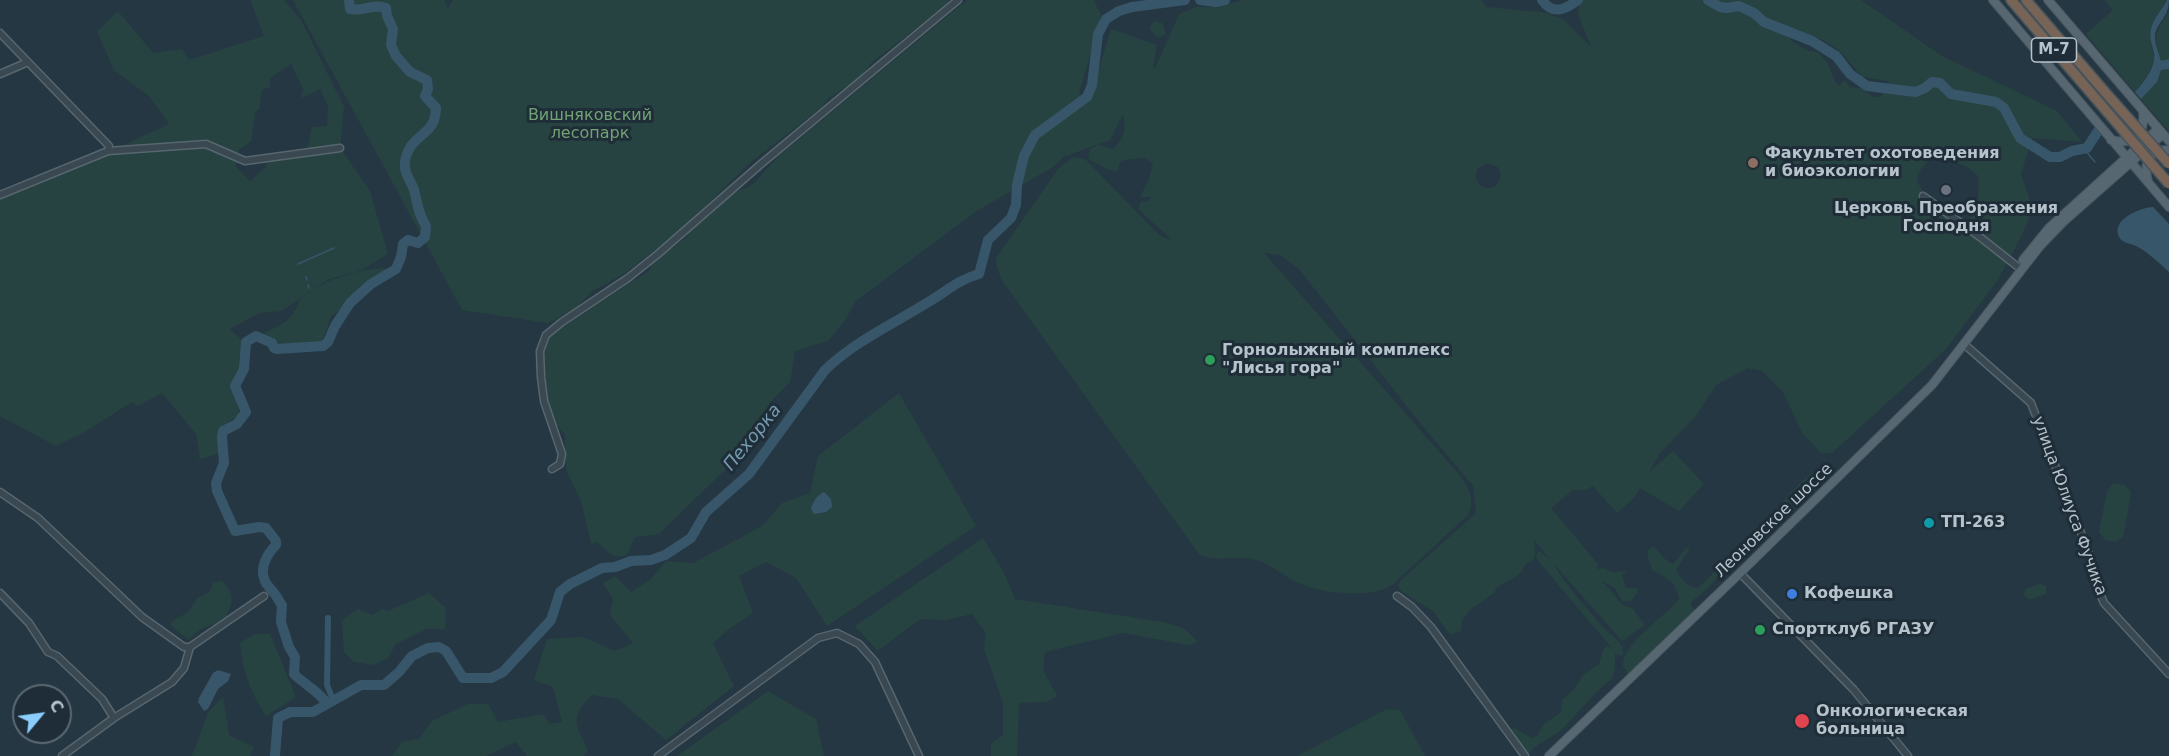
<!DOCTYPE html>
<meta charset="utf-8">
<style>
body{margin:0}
#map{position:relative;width:2169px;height:756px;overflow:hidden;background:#253742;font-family:"DejaVu Sans",sans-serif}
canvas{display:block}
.north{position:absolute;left:12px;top:684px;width:60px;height:60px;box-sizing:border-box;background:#1e2d37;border:2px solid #5b6973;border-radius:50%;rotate:61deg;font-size:16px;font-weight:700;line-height:24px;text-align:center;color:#b6c3cc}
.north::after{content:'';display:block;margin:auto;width:21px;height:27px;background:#8bcdfc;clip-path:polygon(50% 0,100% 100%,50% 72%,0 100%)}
</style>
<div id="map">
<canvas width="2169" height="756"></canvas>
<div class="north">С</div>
</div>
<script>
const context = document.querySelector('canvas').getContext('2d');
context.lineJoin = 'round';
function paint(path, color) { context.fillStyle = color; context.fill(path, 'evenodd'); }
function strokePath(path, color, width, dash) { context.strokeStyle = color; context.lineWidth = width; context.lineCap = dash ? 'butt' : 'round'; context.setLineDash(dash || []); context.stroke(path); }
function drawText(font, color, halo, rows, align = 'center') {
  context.font = font + ' "DejaVu Sans",sans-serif'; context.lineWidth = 6; context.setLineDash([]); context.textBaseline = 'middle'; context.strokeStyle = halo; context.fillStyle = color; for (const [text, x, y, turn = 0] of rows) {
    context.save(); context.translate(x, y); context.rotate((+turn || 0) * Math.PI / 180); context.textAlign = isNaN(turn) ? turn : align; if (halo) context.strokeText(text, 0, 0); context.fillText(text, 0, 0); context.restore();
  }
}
const green = new Path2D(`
 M250,0H284L301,20L344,107L340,148L370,191L388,254L362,270L329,279L281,311L259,313L230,329L243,341L246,371L234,378L233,388L240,415L228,422L218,454L196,460L200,457L196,434L162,393L138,406L132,402L83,433L56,446L0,416V197L50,178L88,157L122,146L169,124L150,97L114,70L97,32L118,11L153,53L182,49L189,60L264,36ZM291,64L304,90L301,93L302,98L320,89L328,106L327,126L312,127L306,154L293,158L285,156L268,161L265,168L250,181L236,167L239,150L252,140L255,112L260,108L262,90L270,87V78Z
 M293,0H444L448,8L453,0H948V4L872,62L858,80L828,98L821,108L752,161L693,218L656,249L625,273L591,292L575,309L548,323L462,310Z
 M967,0H1094L1101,16L1080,90L1077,111L1089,102L1111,29L1157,45L1153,68L1155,69L1179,14L1196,7H1219L1242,0H1481L1487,7L1547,13L1564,20L1591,47L1578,14L1580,0H1861L1942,56L2057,111L2082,142L2032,138L2021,174L2033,209L2021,237L1997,281L1946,349L1832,453H1821L1802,433L1783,392L1762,371L1748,368L1716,385L1695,417L1660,453L1649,472L1673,451L1704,484L1679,511L1640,488L1635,497L1617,513L1593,486L1585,490H1573L1551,508L1598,564L1597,569L1604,568L1612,572L1628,571L1622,575L1626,588H1637V593L1631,601H1622L1615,588L1602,581L1623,605L1632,608L1645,625L1622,641L1554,564C1563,582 1587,608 1601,625C1607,632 1616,637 1621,645C1624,650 1623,649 1623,654L1620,656L1615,653C1615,661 1616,669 1612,678C1593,693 1579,713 1562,729C1550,740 1538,742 1528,754L1524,752L1509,730L1515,728L1531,738L1537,736L1544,724L1561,712L1562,700L1575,688L1583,675L1599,664L1603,650L1606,646L1611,647L1539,562L1536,556L1539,551L1551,560L1534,540L1535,554L1533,560L1526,564L1522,571L1515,577L1497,587L1494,593L1470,610L1462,620L1461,631L1450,635L1433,611L1402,592L1398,586L1400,581L1476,513L1473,486L1412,413L1299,269L1280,255L1264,253L1458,473C1468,486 1477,501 1467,516L1392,585C1372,599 1325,593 1303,585C1286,578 1271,564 1254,559C1236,555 1215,563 1199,554L1001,279L996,263L997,257L1058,169L1073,157L1085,159L1159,235L1173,241L1138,209L1141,201L1147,202L1152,197H1140L1149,179L1153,164L1145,158L1128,159L1120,162L1117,172L1109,170L1088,159L1090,149L1098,145L1113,149C1125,138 1126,130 1123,114L1110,140L1063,157L1053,167L975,212L856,301L844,322L828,341L795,351L790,382L769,403V427L659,534L635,537L627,555C613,560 607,551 597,542L591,543L581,501L566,470L565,434L553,420L546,401L542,351L548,338L594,306L649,271L652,263L687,237L691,230L729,195L752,185L781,154ZM1791,32C1827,36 1840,49 1862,77L1889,81L1881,97H1873L1862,88L1850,87L1844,80L1840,86L1836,83L1827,62L1817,52L1808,51L1790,40ZM1934,154L1969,168L1978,176C1981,193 1975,207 1969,223L1923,191L1917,182L1918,173ZM1487,163L1498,167L1501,175L1496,186C1483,192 1473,183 1477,169Z
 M2104,0H2167L2153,21L2150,33L2154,59L2148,75L2135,92L2086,34L2113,10Z
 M2169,11V59L2161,62C2154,33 2154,36 2169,11Z
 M1154,21L1162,23L1166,34L1158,38L1149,29Z
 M2169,69V131L2141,99L2157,82L2161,70Z
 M386,268L385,277L331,316L322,343L279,346L264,333C275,328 287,323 294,312C297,309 297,304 300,300C321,280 358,269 386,268Z
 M899,393L976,526L827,626L796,578L766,562L739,576L753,613L729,629L713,643L734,686L666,740L618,699L592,695C569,718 575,723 588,750L584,756H527L516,742L486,756H392L402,742L419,739L432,721L468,704H488L498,722L543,714L550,724L562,722L553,687L534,680L547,639L583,637L615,651L633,643L610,615L613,599L603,583L615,576L631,592L651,579L666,561L693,563L762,526L782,503L810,493L818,456Z
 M1821,467L1824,471L1822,474L1769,526L1767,531L1763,533L1759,525L1763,521H1767C1783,502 1800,479 1821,467Z
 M2113,483L2125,485L2131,493L2123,537L2115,542L2105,540L2099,532L2107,491Z
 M983,538L1004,573L1015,599L1168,623L1185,629L1198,642L1189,645L1123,633L1045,652L1043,670L1057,696L1047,702L1019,703L1017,756H991V744L1003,735V703L984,649L986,633L972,614L945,620L920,619L878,651L855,626Z
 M1653,546L1666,560L1673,564L1686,548H1690L1676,570C1682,579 1687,587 1698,588L1738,549L1741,553L1708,588L1691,602V607L1694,608L1695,612L1631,675H1627L1626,669L1623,667C1621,644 1665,617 1679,599C1676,581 1667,578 1652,570C1650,563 1647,557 1648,550Z
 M222,581C238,597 231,604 224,622C209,624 199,628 189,640L171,626V622L188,612L198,597H201L210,591L213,582Z
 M2040,584L2046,586V594L2031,599L2026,598L2024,594L2025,589Z
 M429,593L446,608L445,629H426L396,644L388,658L374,665L354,662L344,652L342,620L358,609L372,615L383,609L388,611Z
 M254,634H270L296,697L266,716C251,693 242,670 240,643Z
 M768,691L816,719L824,756H677Z
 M223,697L229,735L254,747L250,756H192L208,712Z
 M1387,709L1400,710L1425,756H1297Z`);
const water = new Path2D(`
 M2167,0H2169C2169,19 2155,23 2155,37C2155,44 2159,54 2161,61L2169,59V69L2161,70L2157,82L2141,99L2135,92C2144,82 2156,67 2154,53C2152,44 2149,39 2151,29C2153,18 2162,10 2167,0Z
 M2153,207L2169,224V272C2159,263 2148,252 2136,246C2130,243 2122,243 2119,237C2111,219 2140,208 2153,207Z
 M824,492L831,499L832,507L826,512L814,514L811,509C813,502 817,495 824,492Z
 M218,670L231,674L228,681L218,689L208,709L204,711L198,702L199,698L213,673Z`);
const stream = new Path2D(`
 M2084,149L2095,162
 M298,264L334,248
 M306,277L307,280
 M308,285L309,288`);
const canal = new Path2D(`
 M328,618L327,685L333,700`);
const river = new Path2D(`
 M1200,0L1216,2L1225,0
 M1542,0C1553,16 1566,9 1578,0
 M1708,0L1720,7L1727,8L1739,6L1754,13L1764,22L1812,41L1836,56L1850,74L1867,86L1916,92L1925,88L1932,82L1940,83L1951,94L1996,102L2004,108L2020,138L2050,157H2060L2072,151L2087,148L2098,131
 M327,704C319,691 305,685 294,674L295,657L289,647L281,622L282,605C278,601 278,597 274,593C271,589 267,586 265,581C259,568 267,554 276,545V541L266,528L259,527L235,531L217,491L216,483L224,463L222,437L223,431L237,424L246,412L235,386L244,369L246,342L256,336L272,343L274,348L277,349L323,346L328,342L335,326L350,303L371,284L396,269L401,257L403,244L408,240L418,243L425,237L426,226C418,213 418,205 414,190C412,183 406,176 405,168C404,161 407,152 411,146C424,130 435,131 436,108L425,96L428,89L427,80L410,72L396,56L391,45L393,29L387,16L386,8C374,3 362,12 350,9L349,0
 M275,756L278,718L290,712H313L361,685H384L399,672L412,656L428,648L439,647L446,651L463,678H491L503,672L551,620L560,592L570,584L602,568L615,567L631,561L651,560L665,555L691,538L706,512L749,474L825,370C855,341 895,323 930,301C947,291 960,279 979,274L988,240L1011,218L1016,205L1017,185L1024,156L1035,135L1087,97L1092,85L1098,34L1106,19L1119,11L1132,7L1185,0`);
const minor = new Path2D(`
 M0,33L109,146L108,151
 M0,74L28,62
 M0,195L108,151L206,144L245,161L340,148
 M1923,196L1980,237L2018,267
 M1964,344L2031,403L2093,564L2095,582L2104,603L2169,674
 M552,469L560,464L562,454L544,401L541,377L540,351L546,335L562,322L628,278L658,254L761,164L958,0
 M0,492L38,518L142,617L184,647H190L264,596
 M1740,573L1854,690L1908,756
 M0,593L29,623L48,652L57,656L102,699L114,718
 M1397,596L1412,607L1431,627L1525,756
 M62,756L114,718L172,682L184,668L190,647
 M658,756L818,638L837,633L859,644L875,662L919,756`);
const major = new Path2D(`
 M1993,0L2169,207
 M2048,0L2169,141
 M2111,140C2136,146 2145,135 2143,111
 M2148,181C2143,164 2149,149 2169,150
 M2023,260L2049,228L2158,129
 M1549,756L1740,573L1932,385L2040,246L2063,222L2163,134`);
const highway = new Path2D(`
 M2011,0L2097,100
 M2026,0L2105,92`);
const highwayBridge = new Path2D(`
 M2105,92L2169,164
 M2097,100L2169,184`);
const markers = [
 [1753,163,6,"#8d6e63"],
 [1946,190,6,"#6b7280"],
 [1210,360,6,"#2e9e5b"],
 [1929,523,6,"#0f9aa8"],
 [1792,594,6,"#3f7fe0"],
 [1760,630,6,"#2e9e5b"],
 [1802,721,8,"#e0444e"]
];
const shields = [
 [2054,50,45]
];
const shieldNames = [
 ["М-7",2054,50]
];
const parkNames = [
 ["Вишняковский",590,116],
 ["лесопарк",590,134]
];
const poiNames = [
 ["Факультет охотоведения",1765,154],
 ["и биоэкологии",1765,172],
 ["Церковь Преображения",1946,209,"center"],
 ["Господня",1946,227,"center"],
 ["Горнолыжный комплекс",1222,351],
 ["\"Лисья гора\"",1222,369],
 ["ТП-263",1941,523],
 ["Кофешка",1804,594],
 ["Спортклуб РГАЗУ",1772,630],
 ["Онкологическая",1816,712],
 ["больница",1816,730]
];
const streetNames = [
 ["улица Юлиуса Фучика",2069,506,70],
 ["Леоновское шоссе",1774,521,-44]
];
const waterNames = [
 ["Пехорка",753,438,-51]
];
paint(green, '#274341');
paint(water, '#38566a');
strokePath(stream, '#38566a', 1.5);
strokePath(canal, '#38566a', 6);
strokePath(river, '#38566a', 10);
strokePath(minor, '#57666f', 9);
strokePath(major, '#46545e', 10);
strokePath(highway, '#44535c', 12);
strokePath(minor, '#394851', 6);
strokePath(major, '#576771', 8);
strokePath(highway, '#786456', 9);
strokePath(highwayBridge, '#44535c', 12, []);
strokePath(highwayBridge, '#786456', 9);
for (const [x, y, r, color] of markers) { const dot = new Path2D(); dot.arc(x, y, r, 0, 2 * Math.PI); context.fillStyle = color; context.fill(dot); strokePath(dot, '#1e2d37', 2); }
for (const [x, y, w] of shields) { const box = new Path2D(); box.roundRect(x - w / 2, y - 12, w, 24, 4.5); context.fillStyle = '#1e2d37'; context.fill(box); strokePath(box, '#b6c3cc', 1.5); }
drawText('bold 15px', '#b6c3cc', null, shieldNames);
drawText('16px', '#73a275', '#1e2d37', parkNames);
drawText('bold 16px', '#b6c3cc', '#1e2d37', poiNames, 'left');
drawText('16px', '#b6c3cc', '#1e2d37', streetNames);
drawText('italic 18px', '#759ab0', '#1e2d37', waterNames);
</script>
